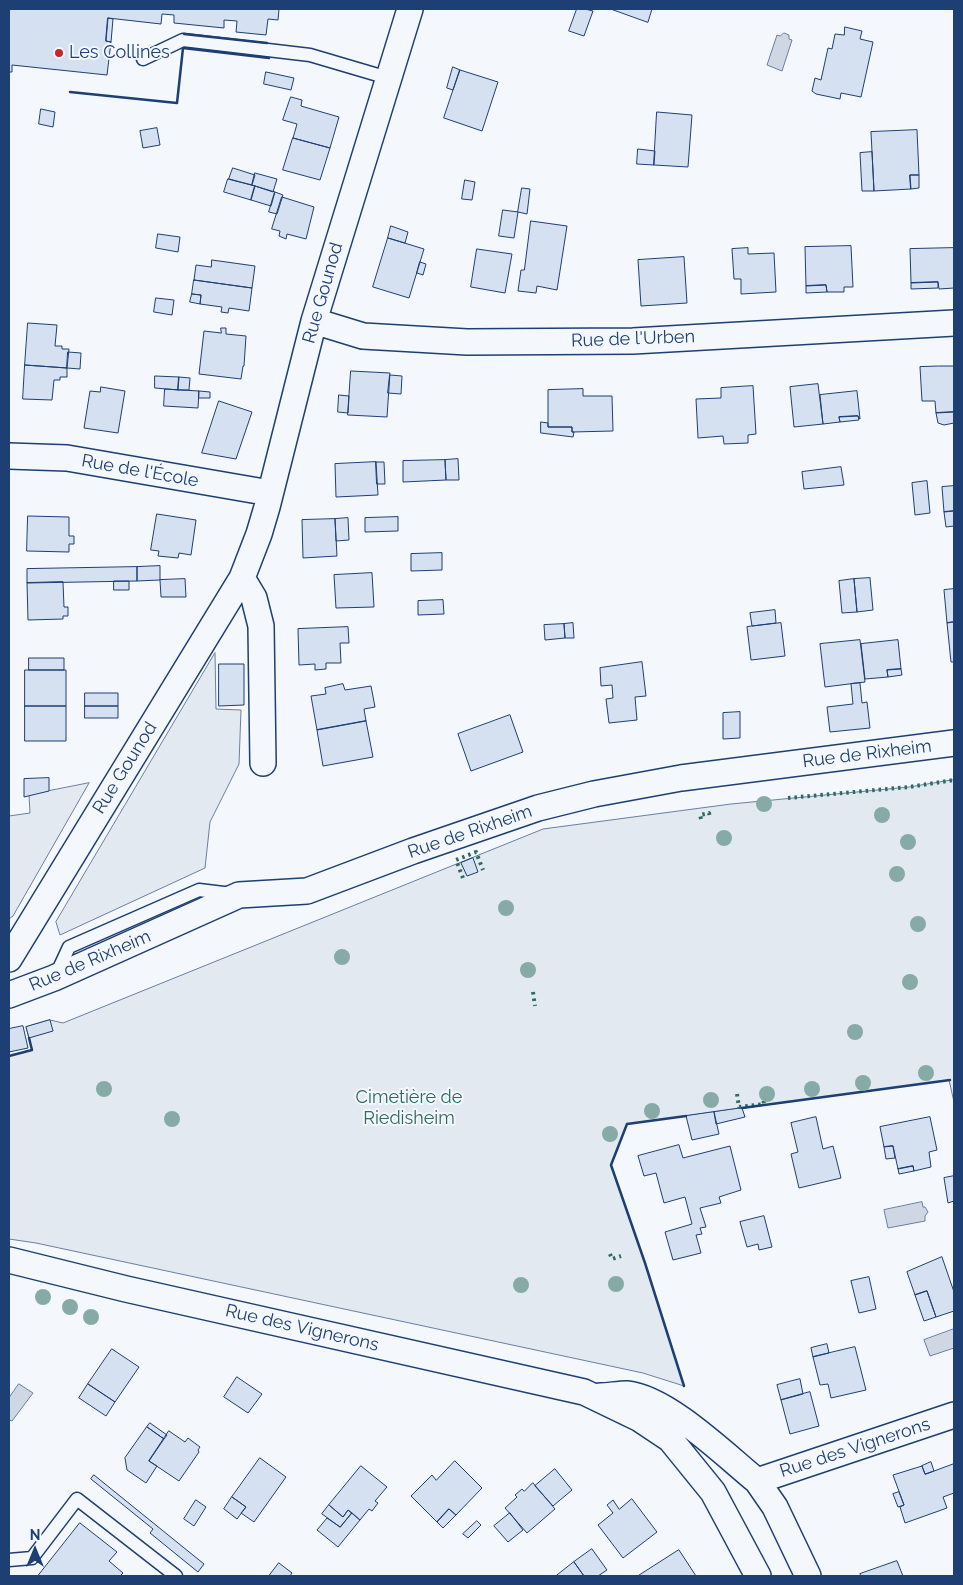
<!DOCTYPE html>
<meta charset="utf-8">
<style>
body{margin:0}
#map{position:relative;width:963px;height:1585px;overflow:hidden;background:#f4f7fb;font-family:Raleway,sans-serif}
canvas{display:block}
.frame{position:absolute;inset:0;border:10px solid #1d3f73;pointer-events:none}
.north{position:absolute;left:10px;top:1525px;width:50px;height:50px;-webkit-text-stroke:4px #f4f7fb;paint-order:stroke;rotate:0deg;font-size:14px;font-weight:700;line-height:20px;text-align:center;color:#1d3f73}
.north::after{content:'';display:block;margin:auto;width:18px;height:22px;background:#1d3f73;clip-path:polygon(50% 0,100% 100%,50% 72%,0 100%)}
</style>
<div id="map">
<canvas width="963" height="1585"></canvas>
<div class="frame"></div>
<div class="north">N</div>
</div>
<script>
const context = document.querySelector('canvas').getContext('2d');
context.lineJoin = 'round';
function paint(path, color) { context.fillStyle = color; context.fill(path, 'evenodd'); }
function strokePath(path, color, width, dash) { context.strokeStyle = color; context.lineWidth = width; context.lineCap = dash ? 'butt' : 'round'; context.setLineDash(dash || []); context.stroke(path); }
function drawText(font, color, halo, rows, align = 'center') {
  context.font = font + ' Raleway,sans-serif'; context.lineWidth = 4; context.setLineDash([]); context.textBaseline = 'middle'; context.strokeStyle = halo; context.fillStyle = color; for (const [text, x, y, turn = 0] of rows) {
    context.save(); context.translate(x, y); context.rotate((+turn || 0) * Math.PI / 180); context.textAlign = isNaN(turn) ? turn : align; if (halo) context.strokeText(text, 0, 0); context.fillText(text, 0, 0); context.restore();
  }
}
const green = new Path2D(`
 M215,653L216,709L241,710L239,764L210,822L205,868L60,935L56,922Z
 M954,780V1102L949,1080L627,1124L611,1166L645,1263L684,1386L643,1373L36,1243L9,1239V1056L32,1050L26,1027L50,1020L63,1023L543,829L731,804L909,787Z
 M89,783L13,916L9,919V816L30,813L29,795Z`);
const water = new Path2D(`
 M784,33L789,35V39L792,40L782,71L767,65L777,35L780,36Z
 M922,1202L923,1207H925L928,1212L925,1216V1221L888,1228L884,1210Z
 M954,1329V1348L930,1356L924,1340Z
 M19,1384L33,1393L12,1421L9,1420V1398Z`);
const building = new Path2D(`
 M9,9H279L278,20L268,19L266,35L236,32L237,21L224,20V28L174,23V15L162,14L161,24L108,18L106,41L111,42L107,75L12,65V72H9Z
 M577,9H585L593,11L584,36L569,31Z
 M611,9H652L648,22Z
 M108,18L113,19L111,42L106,41Z
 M845,27L862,31L860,39L873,42L861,97L841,93L840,99L816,94L812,91L815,78L821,80L828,48L832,49L835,34L844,35Z
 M453,67L460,70L453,90L447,88Z
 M460,70L498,82L482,131L444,118Z
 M266,72L294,78L291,90L264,84Z
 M291,97L302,100L301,106L339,117L330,148L293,138L297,124L283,120Z
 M41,109L55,112L53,127L39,124Z
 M657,112L692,115L688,167L654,165Z
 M157,128L160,145L143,148L140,131Z
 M917,130L919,175H910L911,189L874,191L871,132Z
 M293,138L330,148L320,180L283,170Z
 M638,149L655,151L654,165L637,164Z
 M872,152L874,191H862L860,153Z
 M233,168L255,175L252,185L229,179Z
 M255,173L277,179L273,192L252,185Z
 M910,175H919V188L911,189Z
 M228,179L255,186L251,200L224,192Z
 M465,180L475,182L472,200L462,199Z
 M255,186L275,192L271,206L251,200Z
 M522,188L530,189L527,214L518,212Z
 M275,192L283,195L277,214L269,212Z
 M282,197L314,207L306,239L287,234L286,239L279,236L280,231L272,229Z
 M503,210L518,212L514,238L499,236Z
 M531,221L567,226L557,290L537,286L536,293L518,291L521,270H524Z
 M391,226L408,232L405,243L388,238Z
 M158,234L180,237L178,252L156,248Z
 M388,238L424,249L409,298L373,287Z
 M851,246L853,287H844V292H827L826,285L806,286L805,247Z
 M748,248V254L774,253L776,292L741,294V279H734L732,249Z
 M954,248V288L939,289L938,282L911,283L910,249Z
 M477,249L512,254L505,293L471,287Z
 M684,257L687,303L641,306L638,260Z
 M212,260L255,266L252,288L194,280L196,265L211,267Z
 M420,262L426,264L423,275L417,273Z
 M194,280L252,288L249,311L229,308L228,313L221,312L222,307L200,304L201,295L192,294Z
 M938,282V288L911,289V283Z
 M826,285L827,292L806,293V286Z
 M192,294L201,295L200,304L190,302Z
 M156,298L174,300L172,315L154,312Z
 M28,323L57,325L55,346H62V349H69L67,368L25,365Z
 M221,328H226V334L246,336L244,366H243L241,379L199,374L204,331L221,333Z
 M68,352L81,353L80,369L67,368Z
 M25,365L67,368V377H60V380H54L52,400L23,399Z
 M939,366H954V412L936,413L935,401H922L920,367Z
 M351,371L390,373L387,417L348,415Z
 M390,375L402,376L401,394L388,393Z
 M155,376L179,377L178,390L155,388Z
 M179,377L190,378L189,390H178Z
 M818,384L823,424L794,427L790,387Z
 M753,386L756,434L748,435V443L724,444L723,436L698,438L696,399L721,398V388Z
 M101,387L125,391L118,433L84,428L90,391L100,392Z
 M165,389L199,391L198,408L164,406Z
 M583,389V396H612L613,431L572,432V427H548V390Z
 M199,391L210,392V398H199Z
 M857,391L860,419L858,416L839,417L840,422L823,424L820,395Z
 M339,395L349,396L348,413L338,412Z
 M219,401L252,412L236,459L202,453Z
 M954,412V423L944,425L938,423L936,413Z
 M858,416L859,420L840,422L839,417Z
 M541,422L548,423V427H572V432H574L573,437L541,433Z
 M458,459L459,480H446L445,460Z
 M445,460L446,480L403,482V461Z
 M376,462H384L385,484H377Z
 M376,462L378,495L336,497L335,464Z
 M841,467L844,485L804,489L802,472Z
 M927,481L930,513L915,515L912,483Z
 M954,486V511L944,512L942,487Z
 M954,511V526L946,527L944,512Z
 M157,514L196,520L191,555L179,553L178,558L158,556L159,551L151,550Z
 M28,516L69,517V536H74V544H69V552L27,551Z
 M398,517V531L365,532V518Z
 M348,518L349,540L336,541L335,519Z
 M335,519L337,556L303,558L302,520Z
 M442,553V570L411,571V554Z
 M160,566V580L137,581V567Z
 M137,567V581L27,583V569Z
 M372,573L374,607L336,608L334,575Z
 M870,578L873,610L857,612L854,579Z
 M185,579L186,597H161L160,580Z
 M854,579L857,612L842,613L839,581Z
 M114,581H129V590H114Z
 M63,582L64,607H68V616H63V619L28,620L27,583Z
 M954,589V622L947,623L944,590Z
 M443,600L444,614L418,615V601Z
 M775,610L776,623L752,626L750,613Z
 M954,622V662H951L947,623Z
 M573,623L574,638H565L564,624Z
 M781,623L785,656L751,660L747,627Z
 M564,624L565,638L545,640L544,625Z
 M348,627L349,643H340L341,663H326V669L315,670V664L299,665L298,629Z
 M860,640L865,682L825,687L820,644Z
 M898,640L901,669L887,670L888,677L865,679L861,644Z
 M29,658H64V670H29Z
 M642,662L646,696L635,697L637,720L609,723L606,699L613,698L612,685L601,686L600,668Z
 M219,664H244V705L219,706Z
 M901,669L902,675L888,677L887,670Z
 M25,670H66V706H25Z
 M860,683L862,703L867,702L870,728L830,732L827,707L853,704L851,684Z
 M343,684L345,690L371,686L375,707L364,709L366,721L317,730L311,696L326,694L325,688Z
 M85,693H118V706H85Z
 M25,706H66V741H25Z
 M85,706H118V718H85Z
 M740,712V738L723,739V713Z
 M510,715L523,752L471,771L458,734Z
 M366,721L373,757L323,766L317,730Z
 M49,778V791L24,797V779Z
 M473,858L478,872L467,876L461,863Z
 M50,1020L53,1031L29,1038L26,1027Z
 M23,1026L28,1048L9,1052V1029Z
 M742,1108L745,1117L716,1124L714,1112Z
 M714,1112L719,1134L692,1140L686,1116Z
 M816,1117L823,1149L833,1146L841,1178L799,1188L791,1154L798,1152L791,1123Z
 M930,1117L937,1150L929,1152L931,1167L914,1171L913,1166L898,1169L893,1146L884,1147L880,1127Z
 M679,1145L683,1158L730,1146L741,1190L719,1197L721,1203L700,1208L706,1227L700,1228L702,1234L696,1235L701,1253L673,1260L665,1232L692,1224L685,1197L664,1203L656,1173L644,1176L638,1156Z
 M893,1146L895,1158L886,1159L884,1147Z
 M913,1166L914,1171L899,1174L898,1169Z
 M954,1176V1201L948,1203L944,1178Z
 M764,1216L772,1247L759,1250L758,1244L747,1247L740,1222Z
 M942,1257L954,1292V1311L936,1317L927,1291L915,1295L907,1272Z
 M869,1277L876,1309L859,1313L851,1281Z
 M927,1291L936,1317L924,1321L915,1295Z
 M827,1344L829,1353L813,1357L811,1348Z
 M855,1347L866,1390L831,1398L828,1384L820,1385L813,1357Z
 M112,1349L139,1367L115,1402L88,1384Z
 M237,1377L262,1394L248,1413L224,1397Z
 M800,1379L803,1394L781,1400L777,1385Z
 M88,1384L115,1402L106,1416L79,1398Z
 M810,1392L819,1426L790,1434L781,1400Z
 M150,1423L167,1435L164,1439L147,1427Z
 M147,1427L164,1439L149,1461L157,1466L146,1483L127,1470L125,1458Z
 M169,1431L185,1442L188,1438L200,1447L198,1450L199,1452L179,1481L149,1461Z
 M260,1458L286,1477L254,1522L241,1513L246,1507L232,1497Z
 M455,1461L482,1488L456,1515L449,1509L437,1522L411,1496L432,1475L436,1480Z
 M931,1462L934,1471L925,1474L922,1466Z
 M954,1464V1493L943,1497L947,1508L905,1523L900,1507L904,1505L893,1475L922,1466L925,1474Z
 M361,1466L387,1487L375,1501L378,1503L372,1511L369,1509L360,1520L348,1510L343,1517L329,1505Z
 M555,1469L572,1490L553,1506L535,1486Z
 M94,1475L204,1564L198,1572L150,1533L153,1529L91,1479Z
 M533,1483L555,1509L527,1533L505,1508L517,1497L515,1495L522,1489L524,1491Z
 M899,1492L904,1505L898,1507L893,1494Z
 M232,1497L246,1507L237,1519L224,1509Z
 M632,1499L657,1532L623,1558L598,1525L613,1513L607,1505L613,1500L619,1509Z
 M196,1500L206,1507L194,1526L184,1519Z
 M329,1505L343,1517L348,1510L352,1513L340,1527L322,1514Z
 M449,1509L456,1515L443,1528L437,1522Z
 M352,1513L360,1520L338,1547L317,1530L327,1518L340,1527Z
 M510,1513L523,1530L508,1542L494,1526Z
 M477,1521L481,1525L468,1538L463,1534Z
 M80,1523L117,1552L109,1561L123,1573L120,1576H38Z
 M592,1549L607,1570L598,1576H584L574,1562Z
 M679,1550L696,1576H638Z
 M897,1561L903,1576H861L860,1574Z
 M574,1562L584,1576H556Z
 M279,1563L292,1573L290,1576H269Z`);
const service = new Path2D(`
 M143,59L183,40L310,55L388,78
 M56,975L69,947L199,890L232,894
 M9,1560L32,1558L77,1499L176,1576`);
const minor = new Path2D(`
 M314,321L363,336L467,342L633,341L954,323
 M9,456L67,458L270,493
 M242,578L254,598L261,626L263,763
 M9,959L242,578L259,534L267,507L314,321L410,9
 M9,995L54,978L239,895L307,891L413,851L538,808L594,794L681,778L954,743
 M9,1260L126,1289L584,1392L640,1419L670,1439L713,1492L758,1576
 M600,1396C608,1396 618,1394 627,1394C667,1398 725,1455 757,1481L954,1415
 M757,1481L775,1507L808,1576`);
const hedge = new Path2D(`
 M788,798L909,787L954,780
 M701,819L700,815L709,813L710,817
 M463,878L456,860L476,852L483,870
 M533,992L535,1006
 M737,1094L739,1107L764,1104L762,1090
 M610,1254L612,1259L621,1256`);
const wall = new Path2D(`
 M184,34L267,43
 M70,92L177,103L183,48L269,58
 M9,1056L32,1050L29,1038
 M742,1108L950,1080
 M684,1386L645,1263L611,1165L627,1124L686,1116`);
const trees = [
 [764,804],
 [882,815],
 [724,838],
 [908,842],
 [897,874],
 [506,908],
 [918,924],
 [342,957],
 [528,970],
 [910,982],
 [855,1032],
 [926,1073],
 [863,1083],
 [104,1089],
 [812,1089],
 [767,1094],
 [711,1100],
 [652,1111],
 [172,1119],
 [610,1134],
 [616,1284],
 [521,1285],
 [43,1297],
 [70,1307],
 [91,1317]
];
const markers = [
 [59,53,5,"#c62828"]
];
const poiNames = [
 ["Les Collines",69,53]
];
const streetNames = [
 ["Rue Gounod",323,293,-74],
 ["Rue de l'Urben",633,339,-2],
 ["Rue de l'École",140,471,10],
 ["Rue de Rixheim",867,754,-7],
 ["Rue Gounod",125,768,-58],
 ["Rue de Rixheim",470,832,-19],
 ["Rue de Rixheim",90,961,-23],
 ["Rue des Vignerons",302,1328,13],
 ["Rue des Vignerons",855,1448,-18]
];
const parkNames = [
 ["Cimetière de",409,1098],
 ["Riedisheim",409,1119]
];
paint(green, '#e3e9f0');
strokePath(green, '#687fa3', 1);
paint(water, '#cfd7e4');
strokePath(water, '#687fa3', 1);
paint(building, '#d5e0f0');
strokePath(building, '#1d3f73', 1);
strokePath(service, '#1d3f73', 15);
strokePath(minor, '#1d3f73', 28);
strokePath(service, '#f4f7fb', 12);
strokePath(minor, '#f4f7fb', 25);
strokePath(hedge, '#2c6c60', 4, [2.5, 4]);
strokePath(wall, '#1d3f73', 2.5);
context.fillStyle = '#86aba6';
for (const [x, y] of trees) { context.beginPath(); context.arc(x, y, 8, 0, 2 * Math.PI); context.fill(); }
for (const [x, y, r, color] of markers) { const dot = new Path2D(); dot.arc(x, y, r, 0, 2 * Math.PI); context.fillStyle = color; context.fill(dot); strokePath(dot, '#f4f7fb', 2); }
drawText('18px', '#1d3f73', '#f4f7fb', poiNames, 'left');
drawText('18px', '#1d3f73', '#f4f7fb', streetNames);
drawText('18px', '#2c6c60', '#f4f7fb', parkNames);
</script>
